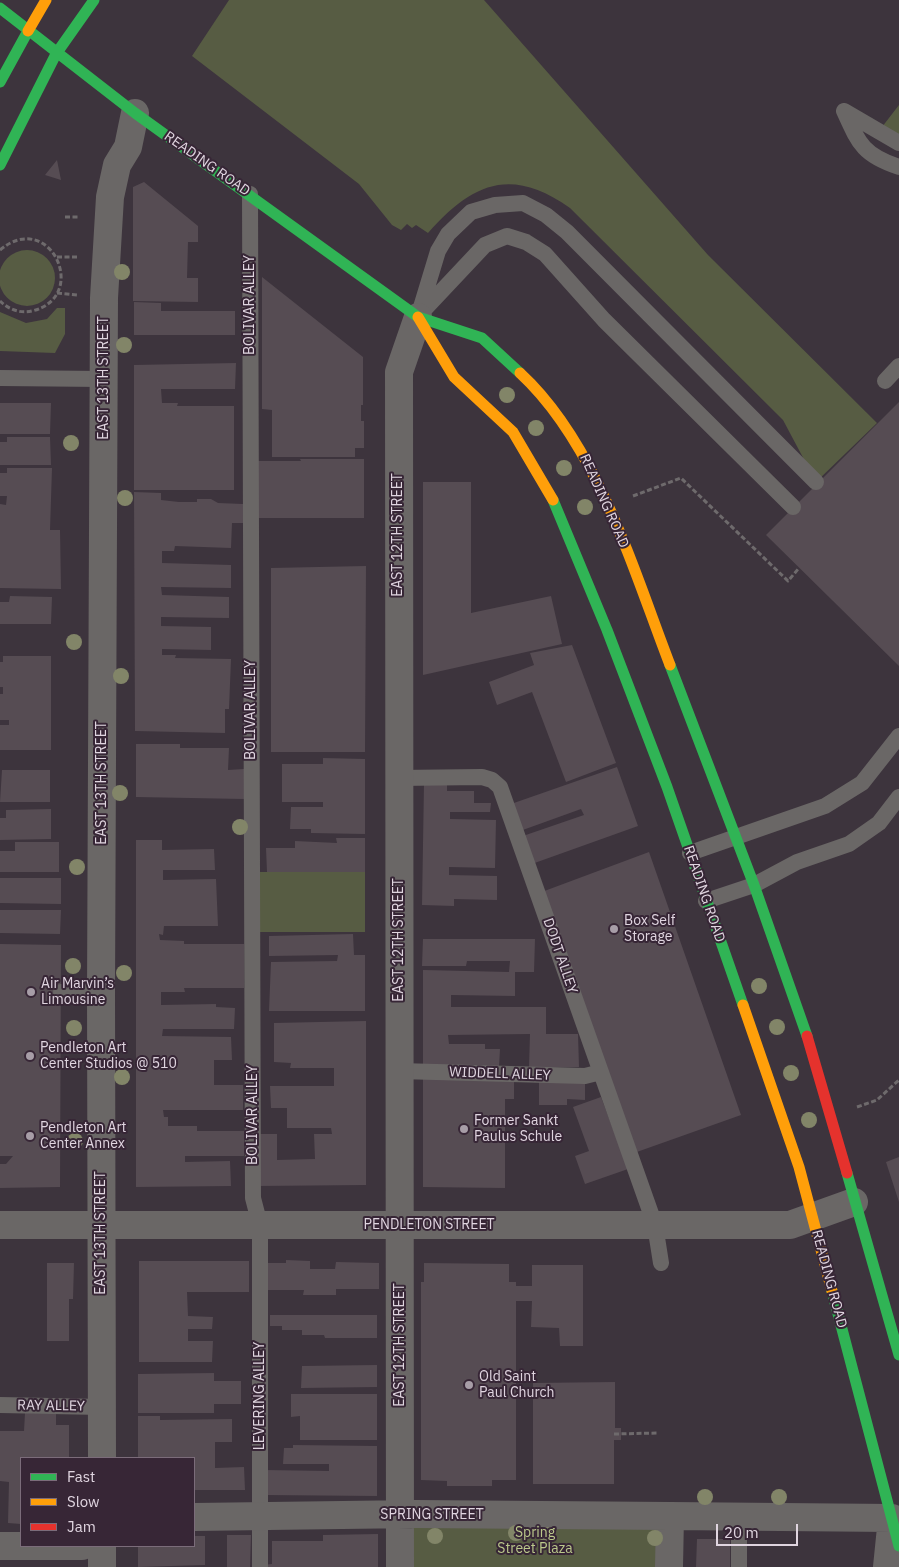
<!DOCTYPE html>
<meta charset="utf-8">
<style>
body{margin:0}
#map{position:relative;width:899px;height:1567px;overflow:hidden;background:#3d343d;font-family:"IBM Plex Sans",sans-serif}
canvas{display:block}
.legend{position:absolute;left:20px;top:1457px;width:175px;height:90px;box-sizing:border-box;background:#372636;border:1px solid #7b6c7a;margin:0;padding:6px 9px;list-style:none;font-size:15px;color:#e0d5e0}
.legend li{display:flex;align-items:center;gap:10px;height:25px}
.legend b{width:25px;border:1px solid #7b6c7a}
.scale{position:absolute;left:716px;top:1524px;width:82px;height:22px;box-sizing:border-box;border:2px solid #e0d5e0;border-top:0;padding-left:6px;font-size:15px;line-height:18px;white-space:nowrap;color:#e0d5e0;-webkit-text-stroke:4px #372636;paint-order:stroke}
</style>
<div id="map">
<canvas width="899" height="1567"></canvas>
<ul class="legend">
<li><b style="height:6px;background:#30b455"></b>Fast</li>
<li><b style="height:6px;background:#ff9f0a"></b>Slow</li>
<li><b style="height:6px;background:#e5322d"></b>Jam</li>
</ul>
<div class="scale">20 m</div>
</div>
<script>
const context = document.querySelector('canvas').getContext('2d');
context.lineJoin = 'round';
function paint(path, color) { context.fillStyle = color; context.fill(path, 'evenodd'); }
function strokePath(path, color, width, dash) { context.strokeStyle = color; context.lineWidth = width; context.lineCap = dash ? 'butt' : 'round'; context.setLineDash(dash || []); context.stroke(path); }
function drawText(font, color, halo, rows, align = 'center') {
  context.font = font + ' "IBM Plex Sans",sans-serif'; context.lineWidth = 4; context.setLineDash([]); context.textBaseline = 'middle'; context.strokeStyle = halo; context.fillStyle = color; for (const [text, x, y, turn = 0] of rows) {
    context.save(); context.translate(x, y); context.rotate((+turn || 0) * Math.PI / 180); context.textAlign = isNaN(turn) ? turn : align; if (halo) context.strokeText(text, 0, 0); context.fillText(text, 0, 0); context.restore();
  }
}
const green = new Path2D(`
 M229,0H484L708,255L877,423L816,482L783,420L570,208C511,166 472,183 428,233L416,225L412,228L407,224L401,230L392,225L359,184L192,56Z
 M899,105V137L882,127Z
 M-1 278a28 28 0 1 1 56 0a28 28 0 1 1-56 0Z
 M57,308H65V334L55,353L0,351V312L26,323L47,319Z
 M258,872H365V932H258Z
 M416,1514L670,1516L669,1567H400Z`);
const building = new Path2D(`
 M57,160L61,180L45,175Z
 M144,182L198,226V242H188L187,278H198V302L133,301V187Z
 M262,277L363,357V405H361V421H364V448H355V457H272V410L262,409Z
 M134,302L161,303V311H235V335H134Z
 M236,363L235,389H161L162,403H178L177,406H234V490H134V365Z
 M899,402V666L766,535Z
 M0,403H51L50,434H0Z
 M7,437H50L51,465H0V442H7Z
 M300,459H364V518H256L258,461H301Z
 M7,468H52L50,530H60L61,589L0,588V504L6,505L7,496H0V473H7Z
 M423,482H471V613L551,596L562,644L423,675Z
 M134,492L161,493V500L179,502H197V499H211L218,503L243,504V523H232L231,548L175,546L174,551H162V563L231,565V588L161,587L162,595L229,597V618L161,617V626L211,627V650L162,649V655H176L175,658L231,659L229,709H225V733L135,731Z
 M366,566L365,752H271V568Z
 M10,596L52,597L51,624H0V602H9Z
 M572,645L616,763L566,782L532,692L497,705L489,682L534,665L530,653Z
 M3,656H51V750H0V725H9V720H0V694H3V687H0V662H3Z
 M136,744H180V748H229L228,770L244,769V799L136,797Z
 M323,758L365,759V834L311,833V829H290L291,807H323V802H282V764H323Z
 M617,767L638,826L529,865L520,837L584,815L581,809L520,831L511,804Z
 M2,770H50V802H0Z
 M424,783H447V791H474V803H491L490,812H450V819L496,820L495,868L449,867V875L497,876V900L454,899V906L422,905Z
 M51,809V839L0,840V818H6V810Z
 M336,838H365V872H267L266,848H295V841L337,843Z
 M136,840H162V850L214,849L215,870H163V880L216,879L218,926H164L163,935L159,934L160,940L184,941V944H244V988H184L185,992H161V1005L216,1004V1007L235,1008L234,1029H163L162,1036L231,1037L232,1060H214V1085H243V1110H163L164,1117H168V1126H197V1131H244V1156H185V1162L230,1161L231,1186L136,1187Z
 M15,842H59V872H0V851H15Z
 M649,852L741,1115L634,1153L539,893Z
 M0,878H61V904L0,903Z
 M0,910H61L60,934L0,933Z
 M353,934L354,955H365V1011H269L271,962L337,961L338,955L269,956V936Z
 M423,939H535L534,972H515V996L451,995V1007H546V1034H578L579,1067H529L530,1034L448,1035L449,1044H485V1049H500L499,1067L423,1065V970L509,972L510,961H467L466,966H422Z
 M0,944L61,945L60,1187L0,1188V1164H6L13,1156H0Z
 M366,1021V1185L257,1186V1134H277V1160L315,1159L314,1134H332L331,1128H287V1108H271L270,1086H334V1068H290L291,1063L274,1062V1023Z
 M423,1077L514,1078V1099H505V1188L423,1187Z
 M539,1081L585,1082V1100L567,1099V1105H539Z
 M601,1097L628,1169L585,1184L575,1156L589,1151L573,1107Z
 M899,1157V1202L886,1162Z
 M286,1260L310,1261V1269H335L336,1262L379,1263V1289H336V1295H303L304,1290H265V1263H286Z
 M139,1261H249V1292H187L188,1316L213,1317L212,1329H188V1341H213L212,1362H139Z
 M47,1263H74L73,1299H69V1341H47Z
 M424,1263L509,1264V1282H516V1286H532V1265H583V1346H560L559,1328L531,1327L532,1301H516V1480H492V1486H447V1481L421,1480V1282H424Z
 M270,1315H377V1338H325L324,1335H302V1330H282V1326H270Z
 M377,1365V1387L301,1388L302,1366Z
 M214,1373V1381H241V1404H214V1413H138V1374Z
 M615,1382V1428H621V1440H614V1484H533V1383Z
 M291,1394H377V1440H300V1416L291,1417Z
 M25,1413L56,1414V1425H69V1458H21V1524L8,1523L9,1482L0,1481V1431H24Z
 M138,1416H160V1420L232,1419V1442H215V1468L244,1467L245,1490H194V1458H138Z
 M293,1445L377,1446V1496L264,1495V1470L329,1471V1464H283L284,1448H293Z
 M378,1534V1567H263V1565L272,1564V1541H323V1535Z
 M227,1535H251L250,1567H227Z
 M194,1536H205V1565L138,1567V1546H194Z
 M697,1539H730V1567H696Z`);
const path = new Path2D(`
 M65,217H80
 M0,250C50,208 91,297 32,311C20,314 8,309 0,301
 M57,257H79
 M57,293L77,295
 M633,496L681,478L788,581L799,568
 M857,1107L877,1100L899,1080
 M614,1434L657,1433`);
const lane = new Path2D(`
 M844,111C859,144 863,155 899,167
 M844,111L899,143
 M250,194L253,1198L260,1225V1567
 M421,313L485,245L507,236L526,242L545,254L604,320L793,507
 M418,317L438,251L448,234L471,212L495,205L523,203L546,215L567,232L816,482
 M0,378L103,379
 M885,381L899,366
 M398,778L482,777L492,780L500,787L655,1225L661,1263
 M690,853L825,806L862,783L899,736
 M706,901L754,885L797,862L849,844L879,823L899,797
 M61,992L101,991
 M399,1071L585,1076L601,1072
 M0,1405L102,1407
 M739,1516V1567`);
const street = new Path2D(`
 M0,1225H790L854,1202
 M102,1458L101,991L104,298L110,197L117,165L128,147L135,113
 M194,1517L416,1514L670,1516
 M0,1546H82
 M102,1546V1567
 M400,1567L399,372L418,317
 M669,1567L670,1516L892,1518L887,1567`);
const fast = new Path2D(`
 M0,8L135,113L418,317L482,338L520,373
 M56,54L94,0
 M0,82L28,31
 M0,165L56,54
 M553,500L607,630L667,787L743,1005
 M670,665L754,885L807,1036
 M847,1173L899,1355
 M832,1291L899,1546`);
const slow = new Path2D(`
 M28,31L46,0
 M418,317L454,377L513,432L553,500
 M520,373C597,444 633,569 670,665
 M743,1005L799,1167L832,1291`);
const jam = new Path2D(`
 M807,1036L847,1173`);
const trees = [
 [122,272],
 [124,345],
 [507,395],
 [536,428],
 [71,443],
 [564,468],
 [125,498],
 [585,507],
 [74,642],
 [121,676],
 [120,793],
 [240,827],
 [77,867],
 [73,966],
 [124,973],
 [759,986],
 [777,1027],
 [74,1028],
 [791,1073],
 [122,1077],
 [809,1120],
 [75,1141],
 [705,1497],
 [779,1497],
 [516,1533],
 [547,1535],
 [435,1536],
 [655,1538]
];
const markers = [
 [614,929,5,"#a79da7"],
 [31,992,5,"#a79da7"],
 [30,1056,5,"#a79da7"],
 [464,1129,5,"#a79da7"],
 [30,1136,5,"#a79da7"],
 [469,1385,5,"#a79da7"]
];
const streetNames = [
 ["READING ROAD",207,164,35],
 ["BOLIVAR ALLEY",250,305,-90],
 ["EAST 13TH STREET",104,378,-90],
 ["READING ROAD",604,501,66],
 ["EAST 12TH STREET",398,535,-90],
 ["BOLIVAR ALLEY",251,710,-90],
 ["EAST 13TH STREET",102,783,-90],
 ["READING ROAD",704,894,71],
 ["EAST 12TH STREET",399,940,-90],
 ["DODT ALLEY",560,956,71],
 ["WIDDELL ALLEY",500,1074,2],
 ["BOLIVAR ALLEY",253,1115,-90],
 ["PENDLETON STREET",429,1225],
 ["EAST 13TH STREET",101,1233,-90],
 ["READING ROAD",829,1279,75],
 ["EAST 12TH STREET",400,1345,-90],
 ["LEVERING ALLEY",260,1396,-90],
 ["RAY ALLEY",51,1406,1],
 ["SPRING STREET",432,1515]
];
const poiNames = [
 ["Box Self",624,921],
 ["Storage",624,937],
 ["Air Marvin’s",41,984],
 ["Limousine",41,1000],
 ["Pendleton Art",40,1048],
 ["Center Studios @ 510",40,1064],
 ["Former Sankt",474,1121],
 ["Paulus Schule",474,1137],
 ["Pendleton Art",40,1128],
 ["Center Annex",40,1144],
 ["Old Saint",479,1377],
 ["Paul Church",479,1393]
];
const parkNames = [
 ["Spring",535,1533],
 ["Street Plaza",535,1549]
];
paint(green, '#575c43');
paint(building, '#564c53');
strokePath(path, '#6e6a6c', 3, [5, 2.5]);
strokePath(lane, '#6a6766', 16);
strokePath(street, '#6a6766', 28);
strokePath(fast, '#30b455', 11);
strokePath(slow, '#ff9f0a', 11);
strokePath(jam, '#e5322d', 11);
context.fillStyle = '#828568';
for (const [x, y] of trees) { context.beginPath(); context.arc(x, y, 8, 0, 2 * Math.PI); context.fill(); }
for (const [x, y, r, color] of markers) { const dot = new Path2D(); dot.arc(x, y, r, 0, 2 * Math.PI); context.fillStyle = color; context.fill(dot); strokePath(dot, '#372636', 2); }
drawText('14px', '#e0d5e0', '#372636', streetNames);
drawText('14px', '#e0d5e0', '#372636', poiNames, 'left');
drawText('14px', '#bbc88b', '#372636', parkNames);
</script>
